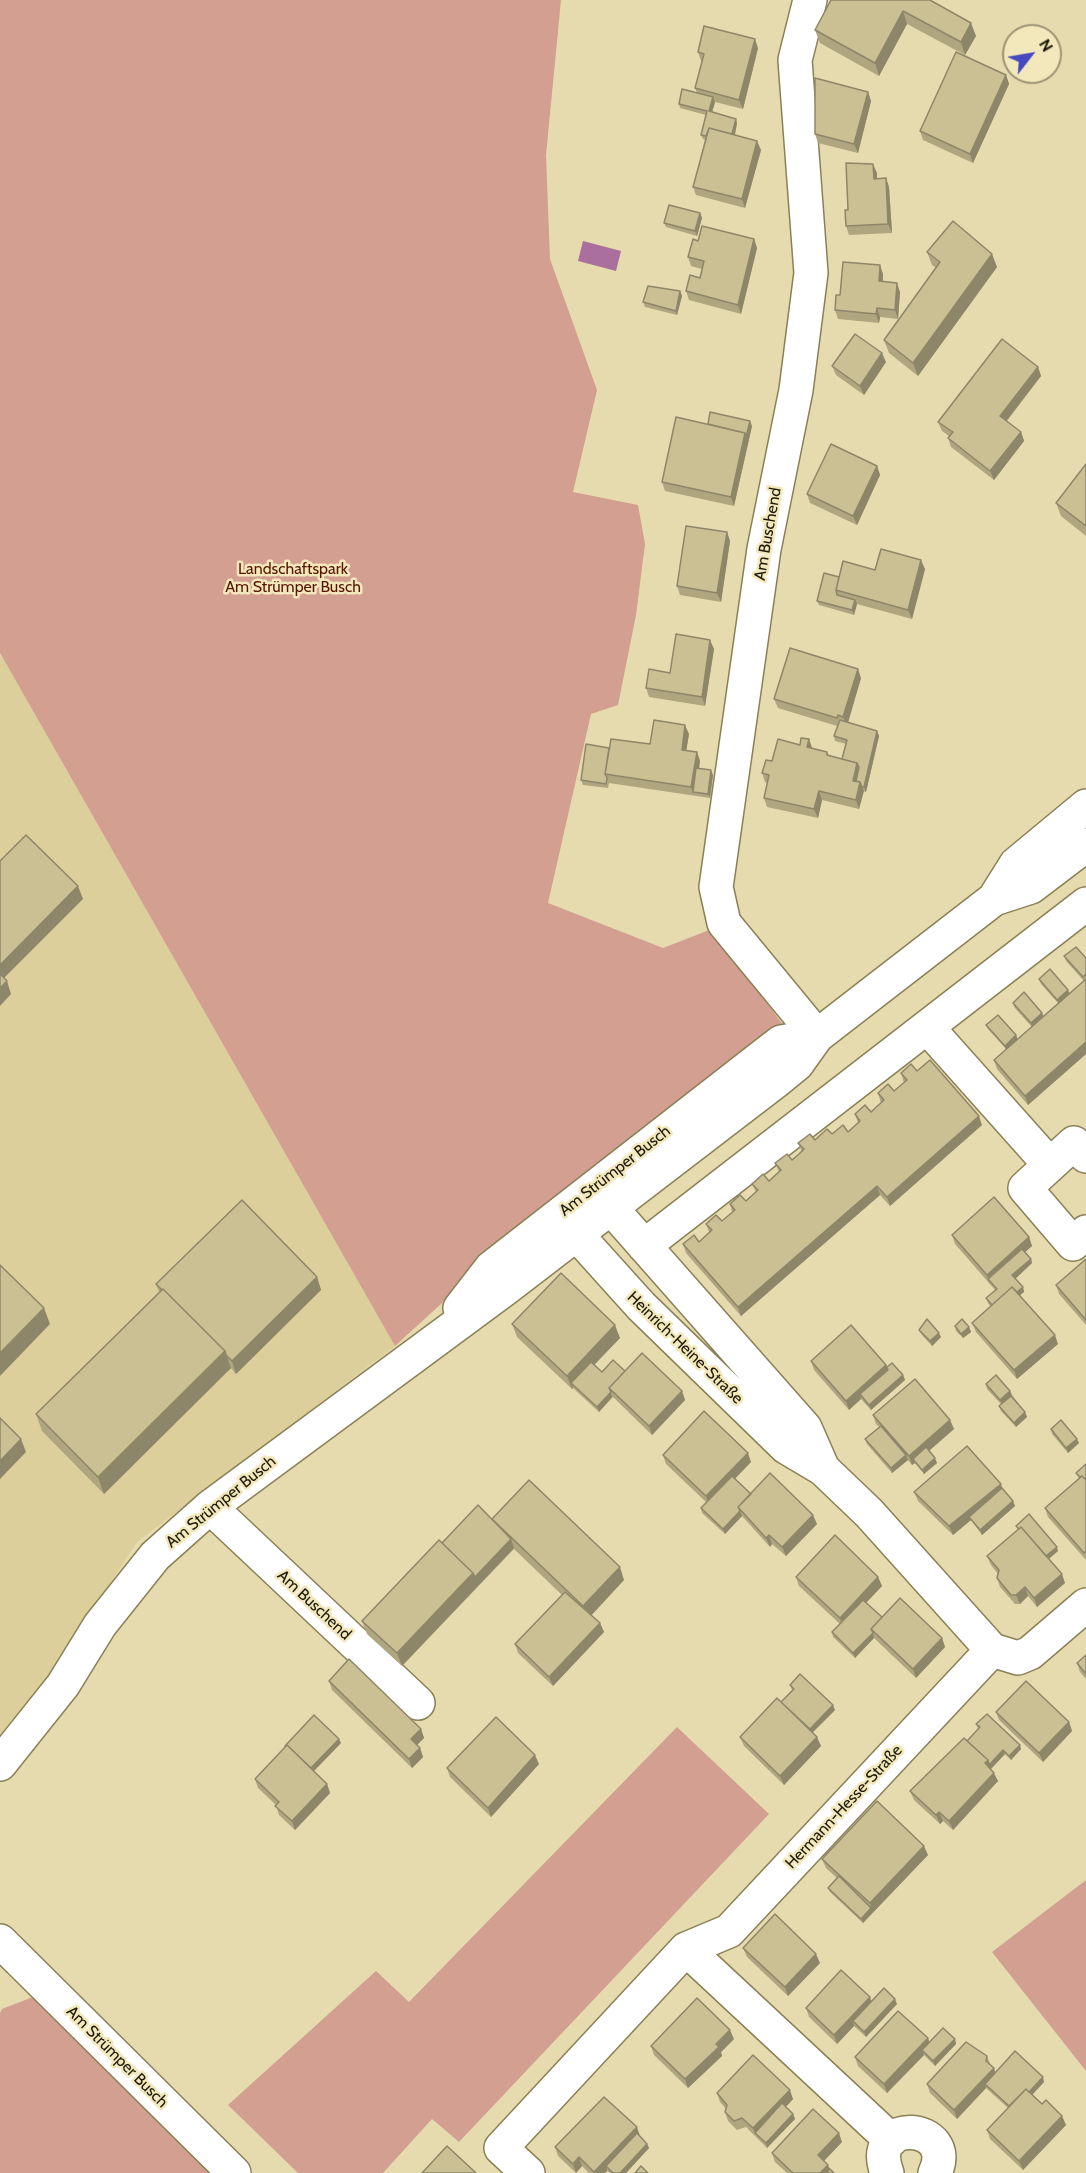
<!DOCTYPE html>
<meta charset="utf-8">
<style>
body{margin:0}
#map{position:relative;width:1086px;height:2173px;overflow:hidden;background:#e6dbae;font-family:Cabin,sans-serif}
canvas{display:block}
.north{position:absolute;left:1002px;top:24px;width:60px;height:60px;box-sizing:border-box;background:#f3e8bb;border:2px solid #9d9573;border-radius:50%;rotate:59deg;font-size:16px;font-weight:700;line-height:24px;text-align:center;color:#1c1807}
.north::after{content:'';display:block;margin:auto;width:21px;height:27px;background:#474abf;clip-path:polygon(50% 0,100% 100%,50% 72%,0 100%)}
</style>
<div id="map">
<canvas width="1086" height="2173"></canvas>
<div class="north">N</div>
</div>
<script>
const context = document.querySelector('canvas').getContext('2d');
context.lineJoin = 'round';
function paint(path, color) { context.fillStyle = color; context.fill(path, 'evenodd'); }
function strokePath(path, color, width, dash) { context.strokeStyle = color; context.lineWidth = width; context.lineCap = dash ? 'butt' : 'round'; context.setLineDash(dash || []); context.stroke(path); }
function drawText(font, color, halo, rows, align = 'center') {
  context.font = font + ' Cabin,sans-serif'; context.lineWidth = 5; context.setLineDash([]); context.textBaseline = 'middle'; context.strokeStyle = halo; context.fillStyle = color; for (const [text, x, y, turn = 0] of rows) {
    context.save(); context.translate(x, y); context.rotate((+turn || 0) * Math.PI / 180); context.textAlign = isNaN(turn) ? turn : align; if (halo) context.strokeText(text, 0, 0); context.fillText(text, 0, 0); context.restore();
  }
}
const built = new Path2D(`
 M0,653L395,1346L137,1542L47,1680L0,1740Z`);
const green = new Path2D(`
 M0,0H561L546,155L550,259L597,390L573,492L638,505L645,544L636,615L618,705L591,714L548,903L663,948L712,929L783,1025L477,1271L395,1346L0,653Z
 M677,1727L769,1814L459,2142L432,2119L383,2173H298L228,2105L376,1971L409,2002Z
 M1086,1880V2071L992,1952Z
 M38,1995L215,2173H0V2013L2,2009Z`);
const water = new Path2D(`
 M583,241L621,251L616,271L578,261Z`);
const minor = new Path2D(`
 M810,0L795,60L811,273L796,390L764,549L716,887L724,923L817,1036
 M994,899L1016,864L1086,806
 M927,1027L1050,1165
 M1086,1156L1074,1143L1025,1188L1073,1244L1086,1232
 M596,1191L805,1428L823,1469
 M559,1215L641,1306L786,1447L823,1469L869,1513L992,1650L1018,1658L1030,1653L1086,1605
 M644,1246L1086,904
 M460,1308L491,1268L759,1059L781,1042L817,1036
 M210,1507L418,1703
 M0,1764L63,1685L100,1625L155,1556L210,1507L505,1289L775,1082L797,1064L817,1036L994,899L1031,887L1086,845
 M0,1941L234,2173
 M686,1949L891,2140
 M528,2173L501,2148L686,1949L729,1931L992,1650
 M887,2173C865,2115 959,2123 935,2173`);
const wall = new Path2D(`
 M930,0L976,36L965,55L907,24L879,76L820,43L815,30Z
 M758,48L743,109L715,102L712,112L737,123L735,135L761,150L745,208L696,195L693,187L705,140L703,139L701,135L706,115L680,108L679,104L697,93L695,88L702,62L701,61L698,52Z
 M1006,75L1009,84L973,163L923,140L920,131Z
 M868,92L871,101L858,153L818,143L815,134Z
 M877,173V179L886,178L889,187L892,233L849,235L846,226L848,210Z
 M700,213L702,218L697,236L666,227L664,223Z
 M754,239L757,248L741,314L689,300L686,291L700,278L702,269L691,266L688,257L698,241Z
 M927,252L997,267L918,376L889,353L884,340L936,268L932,265Z
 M883,274V281L900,292L898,319L880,317L879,323L838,319L835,310L840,295Z
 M680,291L682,296L677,315L645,307L643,302Z
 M886,362L864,395L836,375L832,366Z
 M1038,367L1041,376L1007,421L1021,432L1024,441L994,480L951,447L948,438L949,436L942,431L938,422Z
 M708,424L752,426L734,506L665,491L662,482Z
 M1086,464V536L1061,516L1056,503Z
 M877,466L880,475L857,525L810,503L807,494Z
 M727,532L730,541L721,602L680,595L677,586Z
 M925,569L912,619L857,604L854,615L819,605L817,601L839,577L875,570Z
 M714,649L705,706L649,697L646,688Z
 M861,678L848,722L877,731L879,736L866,792L863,791L859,809L822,800L818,818L767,807L764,798L767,783L765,782L762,773L772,761L809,739L812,748L827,752L829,756L842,759L846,744L835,741L834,736L837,726L778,708L774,699Z
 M689,734L686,750L697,752L700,761L699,769L713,775L710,798L609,783L608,788L583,785L581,780L609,748L650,744Z
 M1064,956L1086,958V1054L1028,1105L997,1069L994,1060L1006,1049L988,1029L986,1025L1016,1035L1017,1039L1032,1027L1014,1007L1013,1003L1043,1016L1058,1003L1041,984L1039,979L1068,990L1069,993L1084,981L1066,961Z
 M917,1071L982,1125L890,1206L880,1195L741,1316L686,1253L683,1244L699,1242L709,1232L706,1224L722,1221L732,1212L730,1204L746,1201L756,1192L752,1184L769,1181L779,1172L775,1163L792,1160L802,1152L798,1143L815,1140L832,1134L848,1132L858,1123L855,1114L871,1112L881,1103L878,1093L894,1091L904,1083L901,1073Z
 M952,1235L1029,1237L1032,1246L1025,1252L1031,1259L1032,1263L1015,1279L1023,1287L1024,1292L1020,1295L1058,1344L1017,1379L976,1332L972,1323L991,1307L988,1303L986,1298L995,1290L955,1244Z
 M1086,1259V1325L1059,1294L1056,1285Z
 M317,1277L321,1290L236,1374L231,1368L104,1494L42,1431L36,1414L159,1292L156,1284Z
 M512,1324L620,1338L594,1365L602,1372L625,1371L682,1391L685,1400L652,1435L613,1397L599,1412L573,1388L572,1389L517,1337Z
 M955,1326L969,1327L971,1332L963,1338L956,1331Z
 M919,1330L941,1337L932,1346L921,1334Z
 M811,1361L886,1365L887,1367L903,1375L905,1380L871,1410L861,1399L849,1410L814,1370Z
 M986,1384L1012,1395L1025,1412L1027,1417L1016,1427L1001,1411L999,1406L1001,1404L987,1389Z
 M873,1415L950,1420L954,1429L929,1451L937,1463L924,1474L915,1463L912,1465L908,1460L892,1473L867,1444L865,1439L879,1427L876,1424Z
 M1051,1429L1079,1443L1068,1453L1052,1434Z
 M663,1455L751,1462L735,1479L751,1494L817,1524L786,1556L772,1544L770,1547L742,1516L725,1534L702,1513L701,1508L706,1502L666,1464Z
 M1086,1464V1560L1048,1517L1045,1508L1079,1479L1076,1473Z
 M1002,1488L1013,1501L1015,1506L982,1535L971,1520L953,1535L918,1501L914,1492Z
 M492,1520L624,1580L591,1615L600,1623L604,1632L553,1686L518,1653L515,1644L562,1595L514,1549L402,1666L367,1634L362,1621L442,1543Z
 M1016,1526L1058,1551L1049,1559L1065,1583L1037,1607L1028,1596L1020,1604H1015L1000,1587L997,1578L998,1574L991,1565L987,1556L1018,1530Z
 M796,1577H878L882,1586L866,1603L882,1617L942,1638L945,1647L916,1678L874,1638L855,1658L833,1637L832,1632L840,1624L799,1586Z
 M1086,1655V1679L1080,1672L1077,1663Z
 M329,1681L421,1729L424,1738L417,1745L420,1748L423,1757L412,1768L332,1690Z
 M790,1685L835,1710L813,1732L821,1746L784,1785L744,1746L740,1737L781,1702L792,1690Z
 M996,1712L1069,1722L1072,1731L1043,1762L999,1720Z
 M976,1724L1021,1749L1011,1760L1005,1754L991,1769L998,1781L953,1830L943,1821L940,1824L914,1800L910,1791L967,1741L978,1729Z
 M341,1743L314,1771L327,1784L330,1793L295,1830L279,1815L276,1805L258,1788L255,1779Z
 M539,1764L491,1817L450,1777L447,1768Z
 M928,1855L863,1923L830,1892L828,1888L837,1878L826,1868L822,1859Z
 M743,1948L820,1963L788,1996L747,1957Z
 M871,2001L897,2004L866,2037L854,2026L837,2044L809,2017L806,2008Z
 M734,2039L721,2052L722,2056L688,2088L654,2055L651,2046Z
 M955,2039L956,2044L935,2066L924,2055L887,2093L858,2066L855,2057L929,2042Z
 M987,2056L990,2064L995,2072L1044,2082L1032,2095L1042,2104L1062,2116L1066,2125L1023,2170L990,2139L987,2130L1008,2108L986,2088L957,2119L930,2093L927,2084Z
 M717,2093L793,2099L786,2107L793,2114L795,2119L767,2148L746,2127L737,2130L728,2121L725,2112L726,2109L720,2102Z
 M640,2136L647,2144L649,2148L626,2173H610L607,2171L605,2173H589L582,2166L576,2173L558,2156L555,2147Z
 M842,2142L824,2161L828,2165L830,2169L834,2173H787L775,2162L772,2153Z`);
const shadedWall = new Path2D(`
 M903,11L907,24L879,76L875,63Z
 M971,23L976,36L965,55L961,42Z
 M755,39L758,48L743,109L739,100Z
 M1006,75L1009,84L973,163L970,154Z
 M868,92L871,101L858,153L854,144Z
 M713,97L715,102L711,116L709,111Z
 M736,119L737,123L733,143L731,138Z
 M757,141L761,150L745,208L742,199Z
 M873,164L877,173V188L874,179Z
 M886,178L889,187L892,233L888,224Z
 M700,213L702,218L697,236L695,231Z
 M754,239L757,248L741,314L738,305Z
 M992,254L997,267L918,376L913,363Z
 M880,265L883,274L882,290L879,281Z
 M897,283L900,292L898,319L895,310Z
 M680,291L682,296L677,315L676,311Z
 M877,308L880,317L879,323L876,314Z
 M882,353L886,362L864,395L860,386Z
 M1038,367L1041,376L1003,425L1000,416Z
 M750,421L752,426L734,506L731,497L745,433Z
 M1021,432L1024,441L994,480L990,471Z
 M877,466L880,475L857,525L853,516Z
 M727,532L730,541L721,602L717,593Z
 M921,560L925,569L912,619L908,610Z
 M855,600L857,604L854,615L852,610Z
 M710,640L714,649L705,706L702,697Z
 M858,669L861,678L847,726L843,717Z
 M685,725L689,734L685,759L682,750Z
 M877,731L879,736L866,792L864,787Z
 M809,739L812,748L807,747Z
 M697,752L700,761L695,792H693L694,796L691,787Z
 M857,763L860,772L855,785L853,781Z
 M711,770L713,775L710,798L708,794Z
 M860,782L864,791L859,809L856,800Z
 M819,791L822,800L818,818L814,809Z
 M78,886L83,899L0,982V965Z
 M7,981L11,994L0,1006V988Z
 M1068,990L1070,995L1059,1004L1057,1000Z
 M1042,1013L1044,1017L1032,1028L1031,1023Z
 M1016,1035L1018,1040L1006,1050L1005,1046Z
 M1086,1042V1054L1028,1105L1025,1096Z
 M979,1116L982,1125L890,1206L887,1197Z
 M877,1186L880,1195L741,1316L738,1307Z
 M1029,1237L1032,1246L991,1282L988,1279L987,1275Z
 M1031,1259L1032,1263L1014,1280L1012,1275Z
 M317,1277L321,1290L236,1374L232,1361Z
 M1023,1287L1024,1292L997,1313L995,1309Z
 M44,1308L50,1324L0,1376V1353Z
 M615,1325L620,1338L574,1386L571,1383L573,1388L572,1389L567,1376Z
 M969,1327L971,1332L963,1338L961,1334Z
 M939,1333L941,1337L932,1346L930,1341Z
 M1055,1335L1058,1344L1017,1379L1014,1370Z
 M225,1351L231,1368L104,1494L98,1477Z
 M886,1365L890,1374L860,1394L861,1399L849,1410L846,1401Z
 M903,1375L905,1380L871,1410L869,1405Z
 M682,1391L685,1400L652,1435L649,1426Z
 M1010,1391L1012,1395L1002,1405L1000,1400Z
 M611,1392L612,1397L599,1412L597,1407Z
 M1025,1412L1027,1417L1016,1427L1014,1423Z
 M950,1420L954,1429L916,1462L913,1459L915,1463L912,1465L909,1456Z
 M21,1439L26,1452L0,1479V1461Z
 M1077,1439L1079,1443L1068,1453L1066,1448Z
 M748,1453L751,1462L709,1505L706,1496Z
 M906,1455L908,1460L892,1473L891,1468Z
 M935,1458L937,1463L924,1474L922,1470Z
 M1001,1484L1004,1493L969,1517L971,1520L953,1535L949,1526Z
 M1013,1501L1015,1506L982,1535L980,1530Z
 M740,1511L742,1516L725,1534L723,1529Z
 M813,1515L817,1524L786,1556L782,1547Z
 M769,1535L772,1544L770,1547L766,1538Z
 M511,1539L514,1548L402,1666L397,1653L473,1573Z
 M1057,1547L1058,1551L1046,1561L1045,1557Z
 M620,1567L624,1580L588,1619L583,1606Z
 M1062,1574L1065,1583L1037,1607L1034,1598Z
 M878,1577L882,1586L843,1627L840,1618Z
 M1025,1587L1028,1596L1020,1604L1016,1595Z
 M600,1623L604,1632L553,1686L549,1677Z
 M873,1633L874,1638L855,1658L853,1653Z
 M942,1638L945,1647L916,1678L913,1669Z
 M833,1705L835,1710L811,1734L809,1730Z
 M1069,1722L1072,1731L1043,1762L1039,1753Z
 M421,1729L424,1738L414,1748L411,1739Z
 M817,1737L821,1746L784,1785L780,1776Z
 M339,1739L341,1743L311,1774L309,1770Z
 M1020,1745L1021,1749L1011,1760L1009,1756Z
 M420,1748L423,1757L412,1768L409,1759Z
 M1003,1750L1005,1754L988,1772L985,1763Z
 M535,1755L539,1764L491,1817L488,1808Z
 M994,1773L998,1781L953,1830L949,1821Z
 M327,1784L330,1793L295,1830L292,1821Z
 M939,1812L943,1821L940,1824L936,1815Z
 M924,1846L928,1855L863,1923L861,1919L871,1908L870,1903Z
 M816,1954L820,1963L788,1996L785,1987Z
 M870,1997L873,2006L853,2021L854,2026L837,2044L834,2035Z
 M895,1999L897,2004L866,2037L864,2032Z
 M730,2030L734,2039L721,2052L722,2056L688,2088L685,2079Z
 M928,2038L931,2047L922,2050L924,2055L887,2093L884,2084Z
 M955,2039L956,2044L935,2066L933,2061Z
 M994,2068L997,2077L985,2084L986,2088L957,2119L954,2110Z
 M1043,2077L1044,2082L1014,2114L1012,2109Z
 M790,2090L793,2099L758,2136L755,2133L753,2128Z
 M793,2114L795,2119L767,2148L766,2143Z
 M1062,2116L1066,2125L1023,2170L1019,2161Z
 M637,2127L640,2136L606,2166L607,2171L605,2173H595L594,2172Z
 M839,2133L842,2142L821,2164L818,2155Z
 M647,2144L649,2148L626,2173H620Z
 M579,2157L582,2166L576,2173L573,2164Z
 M828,2165L831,2173H820Z`);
const building = new Path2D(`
 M831,0H930L971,23L961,42L903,11L875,63L815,30Z
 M704,26L755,39L739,100L695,88L704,54L698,52Z
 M956,52L1006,75L970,154L920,131Z
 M815,78L868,92L854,144L815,134Z
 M682,89L713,97L709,111L736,119L732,134L709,128L706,136L701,135L707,111L679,104Z
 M709,128L757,141L742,199L693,187Z
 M846,163L873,164L874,179L886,178L888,224L846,226L845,210H848Z
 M669,205L700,213L695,231L664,223Z
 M953,221L992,254L913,363L884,340L940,262L927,252Z
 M702,226L754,239L738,305L686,291L690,275L700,278L704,261L688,257L693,239L698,241Z
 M843,262L880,265L879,281L897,283L895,310L877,308L876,314L835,310L836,295H840Z
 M648,286L680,291L676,311L643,302Z
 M855,334L882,353L860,386L832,366Z
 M1002,339L1038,367L1000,416L1021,432L990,471L948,438L953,432L938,422Z
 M710,412L750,421L746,437L745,433L708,424Z
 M676,417L745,433L731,497L662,482Z
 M831,444L877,466L853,516L807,494Z
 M1086,464V526L1056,503Z
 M686,526L727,532L717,593L677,586Z
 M881,549L921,560L908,610L836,590L843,561L875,570Z
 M824,573L839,577L836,590L837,595L855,600L852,610L817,601Z
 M676,634L710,640L702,697L646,688L649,669L670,673Z
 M790,648L858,669L843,717L838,715L837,718L774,699Z
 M654,720L685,725L682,750L697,752L691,787L605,774L611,739L650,744Z
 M840,720L877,731L864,787H862L860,782L856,781L859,767L857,763L842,759L847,740L834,736Z
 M801,738L809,739L807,747L827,752V755L857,763L853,781L860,782L856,800L819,791L814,809L764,798L769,775L762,773L766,760L772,761L778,739L800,745Z
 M586,744L609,748L605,774L607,778L606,784L581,780Z
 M696,768L711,770L708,794L693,792Z
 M26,835L78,886L0,965V861Z
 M1076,947L1086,958V974L1083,977L1064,956Z
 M1050,969L1068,990L1057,1000L1039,979Z
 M0,974L7,981L0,988Z
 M1086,979V1042L1025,1096L994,1060Z
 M1024,992L1042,1013L1031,1023L1013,1003Z
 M998,1015L1016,1035L1005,1046L986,1025Z
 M930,1060L979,1116L887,1197L877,1186L738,1307L683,1244L694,1235L699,1242L712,1230L706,1224L716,1215L722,1221L729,1215L735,1210L730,1204L740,1195L746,1201L758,1190L752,1184L763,1174L769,1181L781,1170L775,1163L787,1154L792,1160L799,1154L804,1149L798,1143L810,1134L815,1140L827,1129L832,1134L843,1125L848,1132L860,1121L855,1114L865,1105L871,1112L884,1100L878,1093L888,1084L894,1091L907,1080L901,1073L911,1064L917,1071Z
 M994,1197L1029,1237L987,1275L952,1235Z
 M242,1200L317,1277L232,1361L226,1355L225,1351L163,1289L162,1290L156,1284Z
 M1022,1249L1031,1259L1012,1275L1023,1287L1017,1292L1012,1287L992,1305L986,1298L997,1289L988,1279Z
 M1086,1259V1320L1056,1285Z
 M0,1265L44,1308L0,1353Z
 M561,1273L615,1325L567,1376L512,1324Z
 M1012,1287L1055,1335L1014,1370L972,1323Z
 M163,1289L225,1351L98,1477L36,1414Z
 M927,1319L939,1333L930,1341L919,1330Z
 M962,1319L969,1327L961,1334L955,1326Z
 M851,1325L886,1365L846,1401L811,1361Z
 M642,1353L682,1391L649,1426L609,1388Z
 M613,1360L625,1371L609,1388L611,1392L597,1407L571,1383L591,1362L602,1372Z
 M892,1363L903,1375L869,1405L860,1394L888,1370L887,1367Z
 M996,1375L1010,1391L1000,1400L986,1384Z
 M915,1379L950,1420L909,1456L873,1415Z
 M1011,1396L1025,1412L1014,1423L999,1406Z
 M704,1411L748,1453L706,1496L663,1455Z
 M0,1418L21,1439L0,1461Z
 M1061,1420L1077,1439L1066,1448L1051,1429Z
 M881,1426L906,1455L891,1468L865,1439Z
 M967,1446L1001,1484L949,1526L914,1492Z
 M926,1447L935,1458L922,1470L913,1459Z
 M1086,1464V1480L1082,1476L1080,1477L1076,1473Z
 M770,1473L813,1515L782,1547L769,1535L766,1538L738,1507Z
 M732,1476L751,1494L738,1507L740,1511L723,1529L701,1508Z
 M1082,1476L1086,1480V1551L1084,1553L1045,1508Z
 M529,1480L620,1567L583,1606L492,1519Z
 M1002,1488L1013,1501L980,1530L969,1517Z
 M478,1505L511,1539L475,1577L473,1573L442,1543Z
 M1029,1514L1057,1547L1046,1556L1021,1527L1019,1529L1016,1526Z
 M1021,1527L1062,1574L1034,1598L1025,1587L1016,1595H1011L997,1578L999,1570L987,1556Z
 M835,1535L878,1577L840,1618L796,1577Z
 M439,1540L473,1573L397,1653L362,1621Z
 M565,1592L600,1623L549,1677L515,1644Z
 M900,1598L942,1638L913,1669L871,1629Z
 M863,1600L882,1617L871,1629L873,1633L853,1653L832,1632Z
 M1086,1655V1674L1077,1663Z
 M349,1659L421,1729L411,1739L420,1748L409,1759L329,1681Z
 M800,1674L833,1705L810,1729L781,1702L794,1689L790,1685Z
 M1026,1681L1069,1722L1039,1753L996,1712Z
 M777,1698L817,1737L780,1776L740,1737Z
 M987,1714L1020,1745L1009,1756L1003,1750L989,1765L988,1760L967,1741L980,1727L976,1724Z
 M314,1715L339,1739L311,1768L287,1745L285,1746Z
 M496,1717L535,1755L488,1808L447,1768Z
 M964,1738L988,1760L985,1763L994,1773L949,1821L939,1812L936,1815L910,1791Z
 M287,1745L327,1784L292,1821L275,1806L279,1802L255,1779Z
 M877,1801L924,1846L870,1903L822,1859Z
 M839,1876L871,1908L861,1919L828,1888Z
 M775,1914L816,1954L785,1987L743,1948Z
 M841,1970L870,1997L834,2035L806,2008Z
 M884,1988L895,1999L864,2032L853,2021Z
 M697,1998L730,2030L716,2044L719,2047L685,2079L651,2046Z
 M898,2011L928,2038L884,2084L855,2057Z
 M943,2028L955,2039L933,2061L922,2050Z
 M966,2042L987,2056L986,2061L994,2068L954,2110L927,2084Z
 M1015,2051L1043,2077L1029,2092L1026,2089L1009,2106L985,2084Z
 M753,2055L790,2090L753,2128L742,2118L734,2121L725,2112L727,2105L717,2093Z
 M1026,2089L1042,2104L1046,2100L1062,2116L1019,2161L987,2130Z
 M604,2097L637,2127L594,2172L579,2157L573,2164L555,2147Z
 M782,2103L793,2114L766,2143L755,2133Z
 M813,2109L839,2133L818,2155L828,2165L820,2173H793L772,2153Z
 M637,2133L647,2144L620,2173H613L606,2166Z
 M447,2146L476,2173H422Z
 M641,2166L648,2173H635Z
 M830,2169L834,2173H826Z`);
const streetNames = [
 ["Am Buschend",768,534,-80],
 ["Am Strümper Busch",615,1171,-38],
 ["Heinrich-Heine-Straße",685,1348,44],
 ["Am Strümper Busch",221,1502,-39],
 ["Am Buschend",314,1605,43],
 ["Hermann-Hesse-Straße",844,1807,-47],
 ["Am Strümper Busch",117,2057,45]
];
const parkNames = [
 ["Landschaftspark",293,569],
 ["Am Strümper Busch",293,587]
];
paint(built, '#dccf9c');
paint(green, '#d29f91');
paint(water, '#aa6f9c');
strokePath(minor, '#8a8057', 36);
strokePath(minor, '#fff', 33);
paint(wall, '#afa57f');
paint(shadedWall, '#8e8668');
paint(building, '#cbc094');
strokePath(building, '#8e8668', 1.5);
drawText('16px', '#1c1807', '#f3e8bb', streetNames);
drawText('16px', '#561402', '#f3e8bb', parkNames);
</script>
